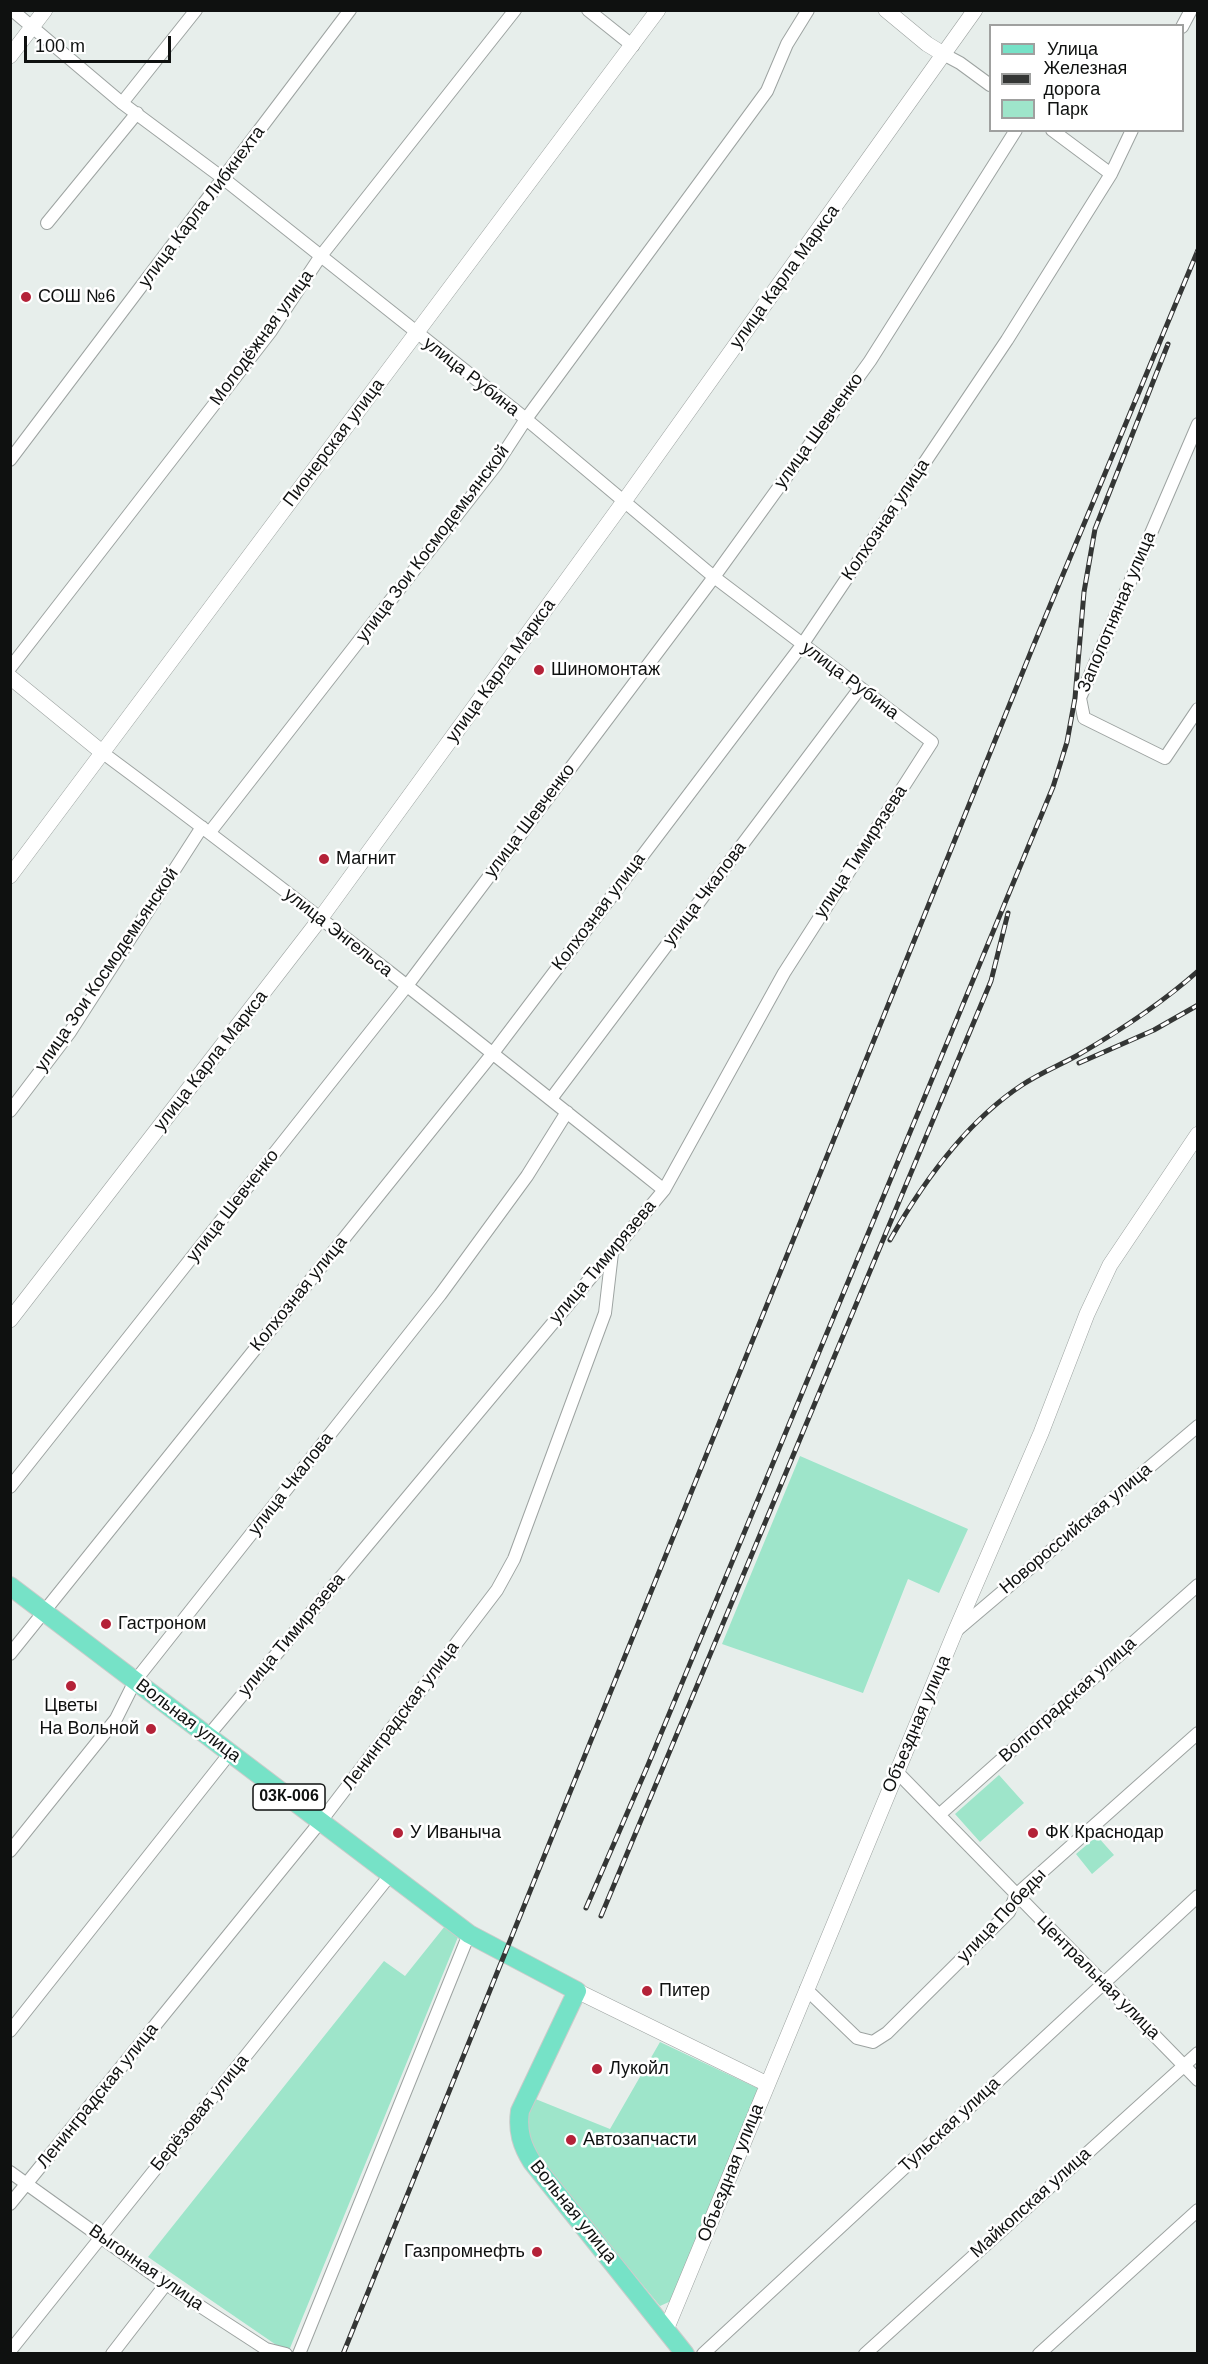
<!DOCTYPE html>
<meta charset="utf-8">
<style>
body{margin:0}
#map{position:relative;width:1208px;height:2364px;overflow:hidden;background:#e7eeeb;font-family:Arial,sans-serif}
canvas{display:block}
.frame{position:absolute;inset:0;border:12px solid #0f1110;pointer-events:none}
.legend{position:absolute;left:989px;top:24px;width:195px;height:108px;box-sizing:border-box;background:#fff;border:2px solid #9fa09f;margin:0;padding:8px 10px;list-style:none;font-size:18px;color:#0f1110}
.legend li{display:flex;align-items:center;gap:12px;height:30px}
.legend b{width:30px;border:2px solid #9fa09f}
.scale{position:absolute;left:24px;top:36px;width:147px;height:27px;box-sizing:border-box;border:3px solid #0f1110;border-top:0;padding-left:8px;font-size:18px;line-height:21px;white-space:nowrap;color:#0f1110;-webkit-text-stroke:4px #fff;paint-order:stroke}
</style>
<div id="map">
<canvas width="1208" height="2364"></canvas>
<div class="frame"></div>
<ul class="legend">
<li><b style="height:8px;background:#76e2c7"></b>Улица</li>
<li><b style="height:8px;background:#343635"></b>Железная дорога</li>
<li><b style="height:16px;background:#9ee5ca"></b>Парк</li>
</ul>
<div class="scale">100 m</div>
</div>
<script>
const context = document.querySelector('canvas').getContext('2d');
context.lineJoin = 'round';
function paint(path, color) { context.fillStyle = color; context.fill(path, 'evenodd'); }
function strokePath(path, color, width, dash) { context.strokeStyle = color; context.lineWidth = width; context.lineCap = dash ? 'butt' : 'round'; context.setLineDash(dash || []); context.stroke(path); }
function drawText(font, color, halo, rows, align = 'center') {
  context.font = font + ' Arial,sans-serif'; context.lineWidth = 5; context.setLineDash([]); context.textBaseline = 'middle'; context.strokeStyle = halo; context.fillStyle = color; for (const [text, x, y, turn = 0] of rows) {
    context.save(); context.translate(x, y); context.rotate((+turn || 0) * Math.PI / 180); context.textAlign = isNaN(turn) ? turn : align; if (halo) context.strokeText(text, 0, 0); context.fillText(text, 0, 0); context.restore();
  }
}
const green = new Path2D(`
 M800,1456L968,1529L939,1593L908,1579L863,1693L722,1644Z
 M999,1775L1024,1803L980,1842L955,1814Z
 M1097,1836L1114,1855L1092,1874L1076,1854Z
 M445,1926L458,1937L288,2353L148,2257L384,1961L405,1976Z
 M660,2042L759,2089L671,2301L660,2306L540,2161L523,2134L533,2098L610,2129Z`);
const minor = new Path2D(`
 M12,10L122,103L224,179L526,419L714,577L932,742L784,973L664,1190L208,1736
 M588,10L633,46
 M1182,27L1191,10
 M945,55L960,63L990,85
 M122,103L196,10
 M1052,130L1111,174
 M47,223L137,113
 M1198,424L1080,698L1084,718L1165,758L1198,709
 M10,460L350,10
 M10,668L271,331L320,257L515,10
 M103,753C293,894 479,1042 664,1190
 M210,832L496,465L526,419L767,91L787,44L808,10
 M551,1099L860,688
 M10,1111L70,1032L202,827
 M10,1487L406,987L714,577L870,361L1016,130
 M956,1631L1198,1426
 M10,1654L493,1053L802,645L1007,340L1111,174L1132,130
 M897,1772L1198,2080
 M939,1815L1198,1585
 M10,1851L116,1719L135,1681L440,1295L527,1176L567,1112
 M806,1989L857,2038L873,2042L887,2033L1009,1912L1016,1895L1198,1733
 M10,2031L230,1753
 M10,2172L166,2284L266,2349L286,2354
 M10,2204L321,1821L497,1590L514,1559L605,1313L612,1253
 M10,2351L391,1874
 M112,2354L166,2284
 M299,2354L469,1934
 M703,2354L1198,1896
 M865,2354L1198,2053
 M1039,2354L1198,2210`);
const tertiary = new Path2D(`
 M886,10L927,44L945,55
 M10,56L45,10
 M10,677L103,753
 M10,876L658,10
 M10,1320L320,919L625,500L975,10
 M577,1991L767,2084
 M666,2330L955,1632L1041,1433L1087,1314L1110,1265L1198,1134`);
const primary = new Path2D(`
 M10,1586L469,1934L577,1991L520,2111C517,2131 522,2146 532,2162L685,2354`);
const rail = new Path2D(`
 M1079,1063L1154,1030L1198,1005
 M890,1240C923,1182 966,1122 1022,1085C1040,1073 1060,1065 1078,1055C1121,1030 1161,1004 1198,971
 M586,1908L648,1765L1053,787L1067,742L1075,698L1084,592L1095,529L1168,344
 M601,1916L991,981L1008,913
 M343,2354L1032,649L1198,250`);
const markers = [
 [26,297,6,"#b42238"],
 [539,670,6,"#b42238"],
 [324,859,6,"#b42238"],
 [106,1624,6,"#b42238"],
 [71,1686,6,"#b42238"],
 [151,1729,6,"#b42238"],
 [398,1833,6,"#b42238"],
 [1033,1833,6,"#b42238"],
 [647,1991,6,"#b42238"],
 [597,2069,6,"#b42238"],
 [571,2140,6,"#b42238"],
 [537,2252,6,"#b42238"]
];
const shields = [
 [289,1797,72]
];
const shieldNames = [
 ["03К-006",289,1797]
];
const streetNames = [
 ["улица Карла Либкнехта",202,207,-53],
 ["улица Карла Маркса",785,277,-54],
 ["Молодёжная улица",262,338,-54],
 ["улица Рубина",471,377,38],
 ["улица Шевченко",819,431,-54],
 ["Пионерская улица",334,443,-53],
 ["Колхозная улица",886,520,-56],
 ["улица Зои Космодемьянской",433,544,-53],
 ["Заполотняная улица",1117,612,-67],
 ["улица Карла Маркса",501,671,-54],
 ["улица Рубина",850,681,37],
 ["улица Шевченко",530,821,-53],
 ["улица Тимирязева",861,852,-57],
 ["улица Чкалова",705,894,-53],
 ["Колхозная улица",599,912,-53],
 ["улица Энгельса",338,933,38],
 ["улица Зои Космодемьянской",107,970,-56],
 ["улица Карла Маркса",211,1061,-52],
 ["улица Шевченко",233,1206,-52],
 ["улица Тимирязева",603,1262,-50],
 ["Колхозная улица",299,1294,-51],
 ["улица Чкалова",291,1484,-52],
 ["Новороссийская улица",1076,1529,-40],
 ["улица Тимирязева",292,1635,-50],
 ["Волгоградская улица",1068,1700,-42],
 ["Ленинградская улица",401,1716,-53],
 ["Вольная улица",188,1721,37],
 ["Объездная улица",917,1724,-67],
 ["улица Победы",1002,1916,-47],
 ["Центральная улица",1098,1978,45],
 ["Ленинградская улица",98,2096,-51],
 ["Берёзовая улица",200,2113,-51],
 ["Тульская улица",950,2125,-43],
 ["Объездная улица",731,2173,-68],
 ["Майкопская улица",1031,2203,-42],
 ["Вольная улица",573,2212,51],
 ["Выгонная улица",146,2268,35]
];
const poiNames = [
 ["СОШ №6",38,297],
 ["Шиномонтаж",551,670],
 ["Магнит",336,859],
 ["Гастроном",118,1624],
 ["Цветы",71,1706,"center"],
 ["На Вольной",139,1729,"right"],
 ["У Иваныча",410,1833],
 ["ФК Краснодар",1045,1833],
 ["Питер",659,1991],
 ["Лукойл",609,2069],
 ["Автозапчасти",583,2140],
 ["Газпромнефть",525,2252,"right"]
];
paint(green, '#9ee5ca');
strokePath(minor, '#9da3a1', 14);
strokePath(tertiary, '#9da3a1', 16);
strokePath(primary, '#cacbca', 20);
strokePath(minor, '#fff', 12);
strokePath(tertiary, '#fff', 15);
strokePath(primary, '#76e2c7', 18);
strokePath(rail, '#343635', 5);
strokePath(rail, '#fff', 3, [9]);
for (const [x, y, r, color] of markers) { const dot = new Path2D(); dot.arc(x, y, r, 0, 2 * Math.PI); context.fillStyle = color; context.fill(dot); strokePath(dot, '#fff', 2); }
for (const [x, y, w] of shields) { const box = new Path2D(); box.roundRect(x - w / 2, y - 13, w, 26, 4.5); context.fillStyle = '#fff'; context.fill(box); strokePath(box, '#0f1110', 1.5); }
drawText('bold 16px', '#0f1110', null, shieldNames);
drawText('18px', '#0f1110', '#fff', streetNames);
drawText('18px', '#0f1110', '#fff', poiNames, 'left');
</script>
